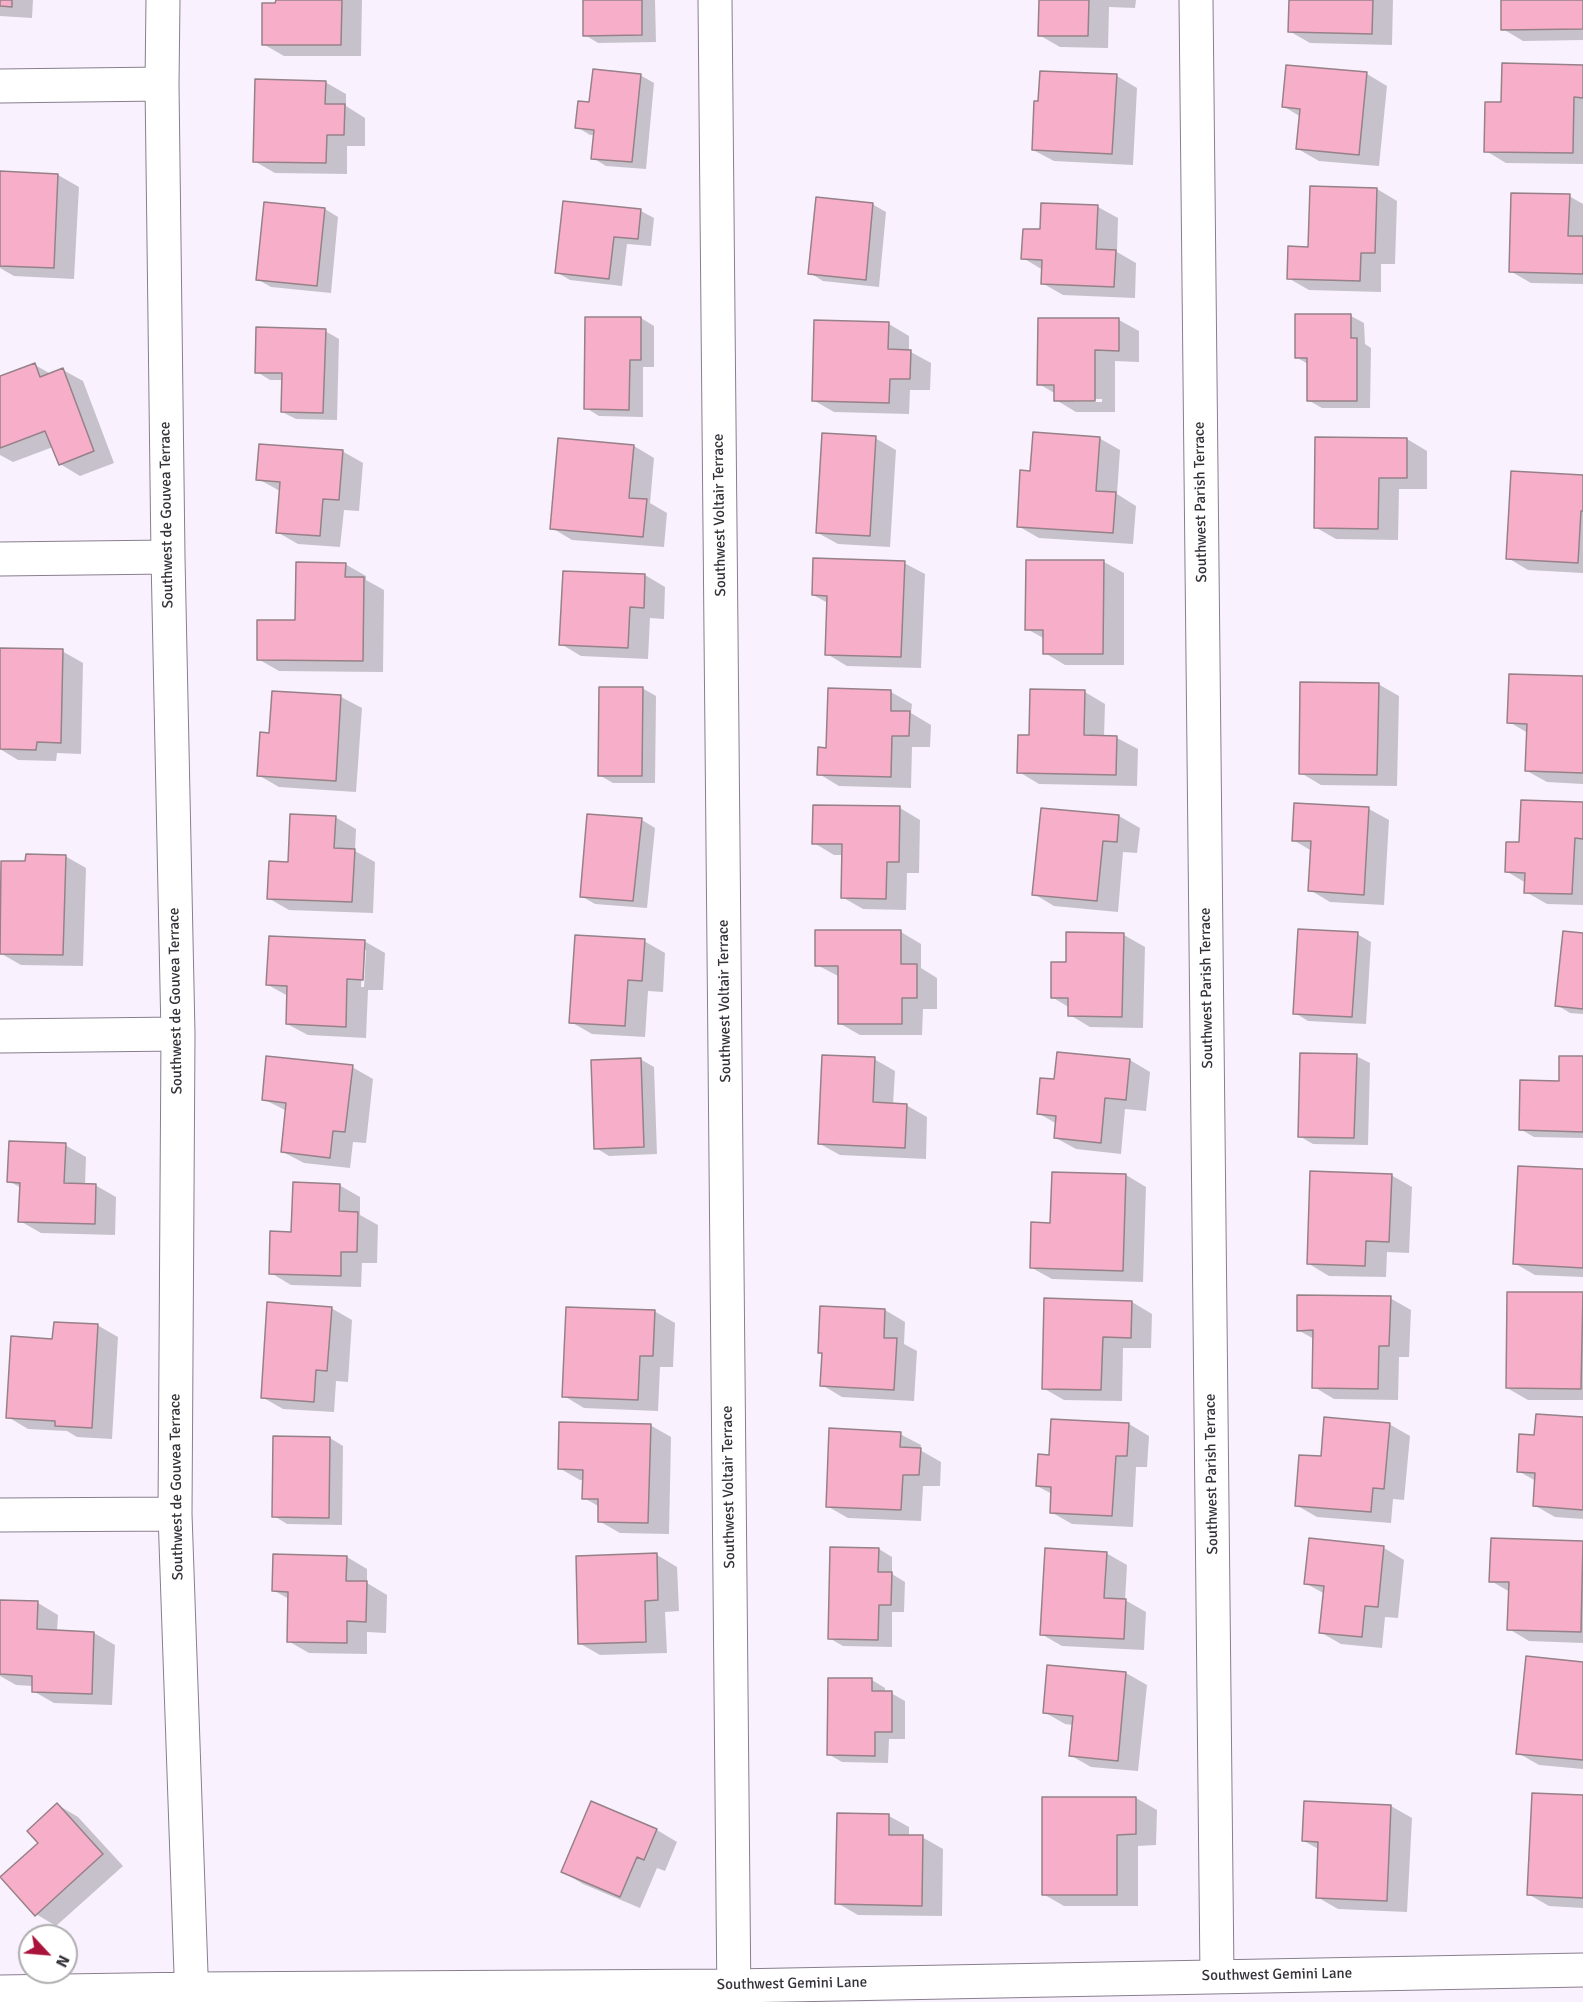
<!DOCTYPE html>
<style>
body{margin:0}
#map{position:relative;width:1583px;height:2002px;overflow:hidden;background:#f9f2fe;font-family:Signika,sans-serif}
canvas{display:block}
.north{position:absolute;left:18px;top:1924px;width:60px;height:60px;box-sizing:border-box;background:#fff;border:2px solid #afadb0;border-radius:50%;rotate:116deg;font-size:16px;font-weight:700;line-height:24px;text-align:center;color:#363239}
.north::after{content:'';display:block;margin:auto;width:21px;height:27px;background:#aa133b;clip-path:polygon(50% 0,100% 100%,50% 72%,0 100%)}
</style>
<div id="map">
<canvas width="1583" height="2002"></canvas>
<div class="north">N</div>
</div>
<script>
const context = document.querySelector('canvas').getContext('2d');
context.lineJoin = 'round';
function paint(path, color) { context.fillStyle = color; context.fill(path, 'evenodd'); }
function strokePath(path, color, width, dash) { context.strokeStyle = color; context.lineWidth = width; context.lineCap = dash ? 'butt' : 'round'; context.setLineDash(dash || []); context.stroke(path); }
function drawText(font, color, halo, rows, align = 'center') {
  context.font = font + ' Signika,sans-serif'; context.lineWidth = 4.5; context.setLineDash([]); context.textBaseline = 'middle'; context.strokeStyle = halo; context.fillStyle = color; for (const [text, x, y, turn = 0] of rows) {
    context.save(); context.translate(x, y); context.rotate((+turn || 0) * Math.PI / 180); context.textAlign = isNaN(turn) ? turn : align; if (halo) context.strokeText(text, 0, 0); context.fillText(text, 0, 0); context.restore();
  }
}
const shadow = new Path2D(`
 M0,0H33L32,18L0,16Z
 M277,0H362L361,56H284L263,44Z
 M584,0H655L656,42L598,43L585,35Z
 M1040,0H1136L1135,8L1109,7L1108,48L1060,47L1039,35Z
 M1290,0H1393L1392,45L1310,43L1289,31Z
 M1502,0H1583V40L1523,41L1503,29Z
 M1583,66V164L1506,163L1486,151L1503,104Z
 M1367,74L1387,86L1379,166L1319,161L1298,149L1301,117L1283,106Z
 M640,75L654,83L646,169L606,166L593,158L595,135H590L577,127L590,104Z
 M1117,76L1137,88L1133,165L1054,161L1033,150L1039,103Z
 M325,82L346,94V106L365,118V146H347V174L275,173L254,161Z
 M0,173L58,175L79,187L74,279L14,276L0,268Z
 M1377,189L1397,201L1395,264H1381V292L1309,290L1288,278L1310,248Z
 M1569,196L1583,204V284L1531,283L1510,271Z
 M872,204L886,212L879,287L823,281L810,273Z
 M1098,207L1118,218L1117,252L1136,263L1135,298L1063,295L1042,283L1043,270L1023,258L1041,231Z
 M325,209L338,217L331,293L271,287L257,279Z
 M641,211L654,218L651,246L627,244L622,286L570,280L556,272Z
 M1351,316L1364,323L1365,344L1371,348L1370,408H1322L1308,400V364L1296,357Z
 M641,318L654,326V367H643V417L599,416L586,408Z
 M1119,320L1139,331V362L1115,361V412H1076L1056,400V394L1039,384ZM1074,399H1102V402H1074Z
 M889,324L909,336V351L931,363L930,390H910L909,414L834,412L813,400Z
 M325,331L339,339L337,420L296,419L282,412L283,380H270L257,372Z
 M35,365L51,374L63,370L83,381L114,463L80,476L60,464L53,447L13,462L0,455V378Z
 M875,438L896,450L890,547L838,544L818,533Z
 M1099,438L1120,450L1117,494L1136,506L1133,544L1039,538L1018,526L1032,472Z
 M1407,439L1427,451V489H1399L1398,540L1336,539L1315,527Z
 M634,446L654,458L650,503L667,513L664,547L572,540L552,528Z
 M342,451L363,463L359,511L344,510L340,547L298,544L277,532L280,491L258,479Z
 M1583,476V573L1528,570L1508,558Z
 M1104,562L1124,573V665H1065L1045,653V639L1027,629Z
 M904,563L925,574L921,668L847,666L827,654L828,603L813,595Z
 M345,564L366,576V580L384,590L383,672L279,671L258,659L296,621Z
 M645,575L665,587L664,619L650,618L648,659L581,656L561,644Z
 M0,649L62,651L83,663L81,754L57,753L56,761L18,760L0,749Z
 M1583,678V784L1547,782L1527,771L1528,733L1509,722Z
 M1378,684L1399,696L1397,786L1321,785L1301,773Z
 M642,688L656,696L655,783H613L599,775Z
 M273,692L341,697L362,708L356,792L279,787L258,775L270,734Z
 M891,692L912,704L911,713L931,725L930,747H912L911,788L839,786L819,774L827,749Z
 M1085,692L1105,704L1104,737L1117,738L1138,749L1137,786L1039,784L1019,772L1030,737Z
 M1583,803V905L1547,904L1526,892V883L1506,871L1521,844Z
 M900,808L920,820L919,873H907L906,910L863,909L842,897L844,855H834L814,843Z
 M1042,809L1119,816L1140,828L1137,853L1123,852L1118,912L1054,906L1034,894Z
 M1369,809L1389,820L1384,905L1330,902L1310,890L1312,851L1293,840Z
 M335,817L356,829L355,851L375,862L373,913L289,910L268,898L290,863Z
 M642,820L655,828L647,908L595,904L581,896Z
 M65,856L86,868L83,966L21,965L0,953L3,862L27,863Z
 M901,932L921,944V968L937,978V1009H923L922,1035H860L839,1023L840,977L817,965Z
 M1068,934L1124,935L1145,947L1143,1028L1090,1027L1070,1015V1008L1052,997L1067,964Z
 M1357,934L1371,942L1366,1024L1308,1021L1295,1013Z
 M1583,934V1014L1570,1013L1557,1005Z
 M364,941L385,953L383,990H368L366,1038L308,1035L287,1024L288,996L268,985ZM363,950H366L364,987H361Z
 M644,941L665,953L663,992L648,991L645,1037L592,1034L571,1022Z
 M1356,1056L1370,1063L1368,1145L1313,1144L1299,1136Z
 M1583,1058V1138L1534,1137L1520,1129Z
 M640,1059L654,1067L657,1154L609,1156L596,1148Z
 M874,1059L895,1071L893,1105H906L927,1117L926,1159L840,1155L820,1144Z
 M1130,1060L1150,1072L1146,1111L1125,1109L1121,1154L1076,1149L1056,1138L1057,1124L1038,1113L1055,1081Z
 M352,1067L373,1079L366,1143L353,1142L350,1168L304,1163L283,1152L287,1111L263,1099Z
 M65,1145L86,1157L85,1185H95L116,1197L115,1235L41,1233L20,1221L21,1188L9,1181Z
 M1583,1171V1277L1535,1275L1514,1263Z
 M1126,1175L1146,1187L1143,1282L1052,1279L1032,1268L1051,1224Z
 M1391,1175L1412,1187L1409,1253L1387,1252L1386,1277L1329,1276L1309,1264Z
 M339,1185L360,1197V1215L378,1225L377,1263H362L361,1287L291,1285L271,1273L293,1233Z
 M1508,1293L1583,1294V1400H1528L1507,1388Z
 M1390,1298L1411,1310L1409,1357H1399L1398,1400L1334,1399L1314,1387V1339L1298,1330Z
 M1132,1302L1152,1314L1151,1348H1123L1122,1401L1064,1400L1043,1388Z
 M331,1308L352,1320L348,1382L336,1381L334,1412L283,1409L262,1397Z
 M885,1310L905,1322L904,1344L917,1351L914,1401L842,1397L822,1385L824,1354L819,1352Z
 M654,1311L675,1323L673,1367H660L658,1411L584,1408L564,1396Z
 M97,1325L118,1337L112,1439L77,1437L67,1431L28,1429L8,1417L54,1340Z
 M1583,1419V1519L1555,1517L1534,1505L1536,1481L1518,1471L1536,1437Z
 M1129,1424L1149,1436L1147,1467H1136L1133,1527L1072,1524L1051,1512L1052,1494L1037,1486L1051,1457Z
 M1389,1424L1410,1436L1404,1500L1393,1499L1391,1523L1317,1517L1296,1505L1322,1458Z
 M650,1425L671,1437L669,1534L620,1533L599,1521L600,1507L584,1498V1480H580L559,1468Z
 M900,1434L921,1445L920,1450L941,1462L940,1486H923L921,1521L848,1518L827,1506Z
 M330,1438L343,1446L342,1525L287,1524L274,1516Z
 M1492,1539L1583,1542V1643L1529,1641L1509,1629L1510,1592L1491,1581Z
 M1310,1540L1384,1548L1404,1560L1398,1618L1385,1617L1382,1648L1341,1644L1320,1632L1325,1594L1305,1583Z
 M879,1549L892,1557V1574L905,1582L904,1612H892V1647L843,1646L829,1638Z
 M1106,1553L1127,1565L1125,1600L1146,1612L1144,1650L1062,1646L1041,1634Z
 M657,1555L677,1567L679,1611L665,1612L667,1653L600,1655L579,1643Z
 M347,1557L367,1569V1583L387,1595L386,1633L367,1632V1654L309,1653L288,1641L289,1599L273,1590Z
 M0,1602L38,1603L58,1615L57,1631L94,1633L115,1645L112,1705L54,1703L33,1691V1686L16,1685L0,1676Z
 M1583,1664V1769L1539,1765L1518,1753Z
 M1048,1666L1126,1673L1147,1685L1138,1771L1091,1767L1070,1755L1073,1725L1065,1724L1044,1712Z
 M872,1680L885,1688V1693H891L905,1701V1739H889L888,1763L842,1762L828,1754Z
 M1583,1797V1908L1549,1906L1528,1894Z
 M1136,1798L1157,1810L1156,1845L1138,1846V1906H1064L1043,1894V1799Z
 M591,1803L657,1830L677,1842L665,1871L657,1868L640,1908L583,1884L563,1872Z
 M1306,1803L1391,1806L1412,1818L1407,1912L1338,1909L1317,1897L1320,1850L1304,1841Z
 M58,1805L78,1817L123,1866L56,1926L36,1914L40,1843Z
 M889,1816L909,1827V1837H922L943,1849L942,1916L858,1915L837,1903Z`);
const building = new Path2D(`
 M0,0H12V7L0,6Z
 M276,0H342L341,45H262V3H275Z
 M583,0H642V35L583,36Z
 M1039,0H1089L1088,36H1038Z
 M1289,0H1373L1372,34L1288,32Z
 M1501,0H1583V29L1501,30Z
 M1502,63L1583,65V98L1574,97L1573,153L1484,152L1485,102H1501Z
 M1286,65L1367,72L1359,155L1296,149L1300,109L1282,107Z
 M593,69L641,74L632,162L591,159L594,130L575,128L578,101L589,102Z
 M1040,71L1117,74L1112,154L1032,150L1034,101H1038Z
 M255,79L326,81L325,104H345L344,135H327L326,163L253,162Z
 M0,171L58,174L54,268L0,266Z
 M1310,186L1377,188L1375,253H1361L1360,281L1287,279L1288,246L1308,247Z
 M1511,193L1570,194L1568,236H1583V274L1509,272Z
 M816,197L873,203L866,280L808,274Z
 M563,201L641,209L638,239L614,237L609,279L555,273Z
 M264,202L325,208L317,286L256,280Z
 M1041,203L1098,205L1096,249L1116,250L1114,287L1041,284L1042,260L1021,259L1023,229H1040Z
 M1295,314H1351V338H1357V401H1307V358H1295Z
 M585,317H641V360H630L629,410L584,409Z
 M1038,318H1119V351L1095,350V401H1054V385H1037Z
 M814,320L889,322L888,349L911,350L910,379H890L889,403L812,401Z
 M256,327L326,329L323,413L281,412L282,373H255Z
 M35,363L40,377L63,368L94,451L59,465L45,431L0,448V376Z
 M1033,432L1100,437L1096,491L1116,492L1113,533L1017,527L1020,470L1030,471Z
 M822,433L876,436L870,536L816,533Z
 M1315,437L1407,438V478H1379L1378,529L1314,528Z
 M558,438L634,445L629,498L647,499L643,537L550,529Z
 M259,444L343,450L339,500L323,499L320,536L276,533L280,482L256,480Z
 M1511,471L1583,475V511H1581L1578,563L1506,559Z
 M813,558L905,561L901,657L825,655L827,596L812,595Z
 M1026,560H1104L1103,654H1043V630H1025Z
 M296,562L346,563L345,577H364L363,661L257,660V620H295Z
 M563,571L645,574L644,608L630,607L628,648L559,645Z
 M0,648L63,649L61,743L37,742L36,750L0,749Z
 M1509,674L1583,676V773L1525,771L1527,724L1507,723Z
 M1300,682L1379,683L1377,775L1299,774Z
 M599,687H643L642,776H598Z
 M828,688L891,690V711H910L909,736H892L891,777L817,775L818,747L826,748Z
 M1030,689L1085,690L1084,735L1117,736L1116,775L1017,773L1018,735H1029Z
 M272,691L341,695L336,781L257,776L260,732L269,733Z
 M1521,800L1583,802V839L1575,838L1572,894L1524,893L1525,873L1505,872L1506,842H1519Z
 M1294,803L1369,807L1364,895L1308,891L1311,841H1292Z
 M813,805L900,806L899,862H887L886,899L841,898L842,844H812Z
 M1041,808L1119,815L1117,842L1103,841L1097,901L1032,895Z
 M290,814L336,816L334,848L355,849L352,902L267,899L269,861L288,862Z
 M587,814L642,818L633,901L580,897Z
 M26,854L66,855L63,955L0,954L1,861H25Z
 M1298,929L1358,932L1352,1017L1293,1014Z
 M815,930H901V964H917V998H902V1024H838V966H815Z
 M1563,931L1583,933V1009L1555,1006Z
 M1066,932L1124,933L1122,1017L1068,1016V998H1051V962H1066Z
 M575,935L645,939L642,981L628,980L625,1026L569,1023Z
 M269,936L365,940L363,980L347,979L346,1027L286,1024L287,986L266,985Z
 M1057,1052L1130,1059L1126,1100L1105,1098L1101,1143L1054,1138L1056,1116L1037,1114L1040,1078L1054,1079Z
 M1300,1053L1357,1054L1354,1138L1298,1137Z
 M822,1055L875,1057L873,1102L907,1104L905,1148L818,1144Z
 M266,1056L353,1065L345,1132L333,1131L330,1158L281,1152L286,1103L262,1100Z
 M1559,1056H1583V1132L1519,1130L1520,1080L1559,1081Z
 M641,1058L644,1147L594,1149L591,1060Z
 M9,1141L66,1143L64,1183L96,1184L95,1224L18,1222L20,1183L7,1182Z
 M1518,1166L1583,1169V1268L1513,1264Z
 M1310,1171L1392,1174L1389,1242L1366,1241L1365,1266L1307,1264Z
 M1052,1172L1126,1174L1123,1271L1030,1268L1031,1222L1050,1223Z
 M293,1182L340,1184L339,1211L358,1212L357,1252H341V1276L269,1274L270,1231L291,1232Z
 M1507,1292H1583L1581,1389L1506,1388Z
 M1297,1295L1391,1296L1389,1346H1379L1378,1389L1312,1388L1313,1330L1297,1331Z
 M1044,1298L1132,1301L1131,1338L1103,1337L1101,1390L1042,1389Z
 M267,1302L332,1307L327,1371L316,1370L314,1402L261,1398Z
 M820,1306L885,1309L884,1338H897L894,1390L820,1386L822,1353H818Z
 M566,1307L655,1310L653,1356H640L638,1400L562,1397Z
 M54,1322L98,1324L92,1428L55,1426V1421L6,1418L11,1336L52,1339Z
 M1536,1414L1583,1417V1510L1533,1506L1535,1473L1517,1472L1519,1434L1534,1435Z
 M1324,1417L1390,1423L1384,1489L1373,1488L1371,1512L1295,1506L1299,1455L1321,1456Z
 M1051,1419L1129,1423L1127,1456H1116L1112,1516L1050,1513L1051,1487L1036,1486L1038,1454L1049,1455Z
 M559,1422L651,1424L648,1523L598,1522V1499H582L583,1470L558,1469Z
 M829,1428L901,1432L900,1447L921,1448L919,1475H903L901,1510L826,1507Z
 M273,1436L330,1437L329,1518L272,1517Z
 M1309,1538L1384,1546L1378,1607L1365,1606L1362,1637L1319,1633L1324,1586L1304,1584Z
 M1491,1538L1583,1541L1581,1632L1507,1630L1509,1582H1489Z
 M830,1547L879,1548L878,1572H892L891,1605H879L878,1640L828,1639Z
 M1045,1548L1107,1552L1104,1598L1126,1599L1124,1639L1040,1635Z
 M657,1553L658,1600L645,1601L646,1642L578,1644L576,1556Z
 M273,1554L347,1556L346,1581H367L366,1622L347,1621V1643L287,1642L288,1592L272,1591Z
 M0,1600L38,1601L37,1629L94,1632L92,1694L32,1692V1676L0,1674Z
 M1526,1656L1583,1662V1760L1516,1754Z
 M1047,1665L1126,1672L1118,1761L1069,1756L1073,1716L1043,1713Z
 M828,1678H872V1691H892V1732H875V1756L827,1755Z
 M1532,1793L1583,1795V1898L1527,1895Z
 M1042,1797H1136V1834L1117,1835V1895H1042Z
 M591,1801L657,1829L644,1860L637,1857L620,1897L561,1872Z
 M1304,1801L1391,1805L1387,1901L1316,1898L1318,1842L1302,1841Z
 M57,1803L103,1854L35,1916L0,1877L38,1843L27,1831Z
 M837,1813L889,1814V1835H923L922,1906L835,1904Z`);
const street = new Path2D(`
 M163,0L162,84L168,557L178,1034L175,1514L192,2002
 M715,0L734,2002
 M1196,0L1217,1976
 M0,86L162,84
 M0,559L168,557
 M0,1036L178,1034
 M0,1515L175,1514
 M0,1992L192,1989L734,1986L1583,1970`);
const streetNames = [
 ["Southwest Parish Terrace",1201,502,-91],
 ["Southwest de Gouvea Terrace",167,515,-91],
 ["Southwest Voltair Terrace",720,515,-91],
 ["Southwest Parish Terrace",1207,988,-91],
 ["Southwest de Gouvea Terrace",176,1001,-91],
 ["Southwest Voltair Terrace",725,1001,-91],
 ["Southwest Parish Terrace",1212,1474,-91],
 ["Southwest de Gouvea Terrace",177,1487,-91],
 ["Southwest Voltair Terrace",729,1487,-91],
 ["Southwest Gemini Lane",1277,1975,-1],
 ["Southwest Gemini Lane",792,1984,-1]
];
paint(shadow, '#0003');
paint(building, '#f7aec9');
strokePath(building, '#968188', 1.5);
strokePath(street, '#887e8f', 35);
strokePath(street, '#fff', 33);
drawText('15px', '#363239', '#fff', streetNames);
</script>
